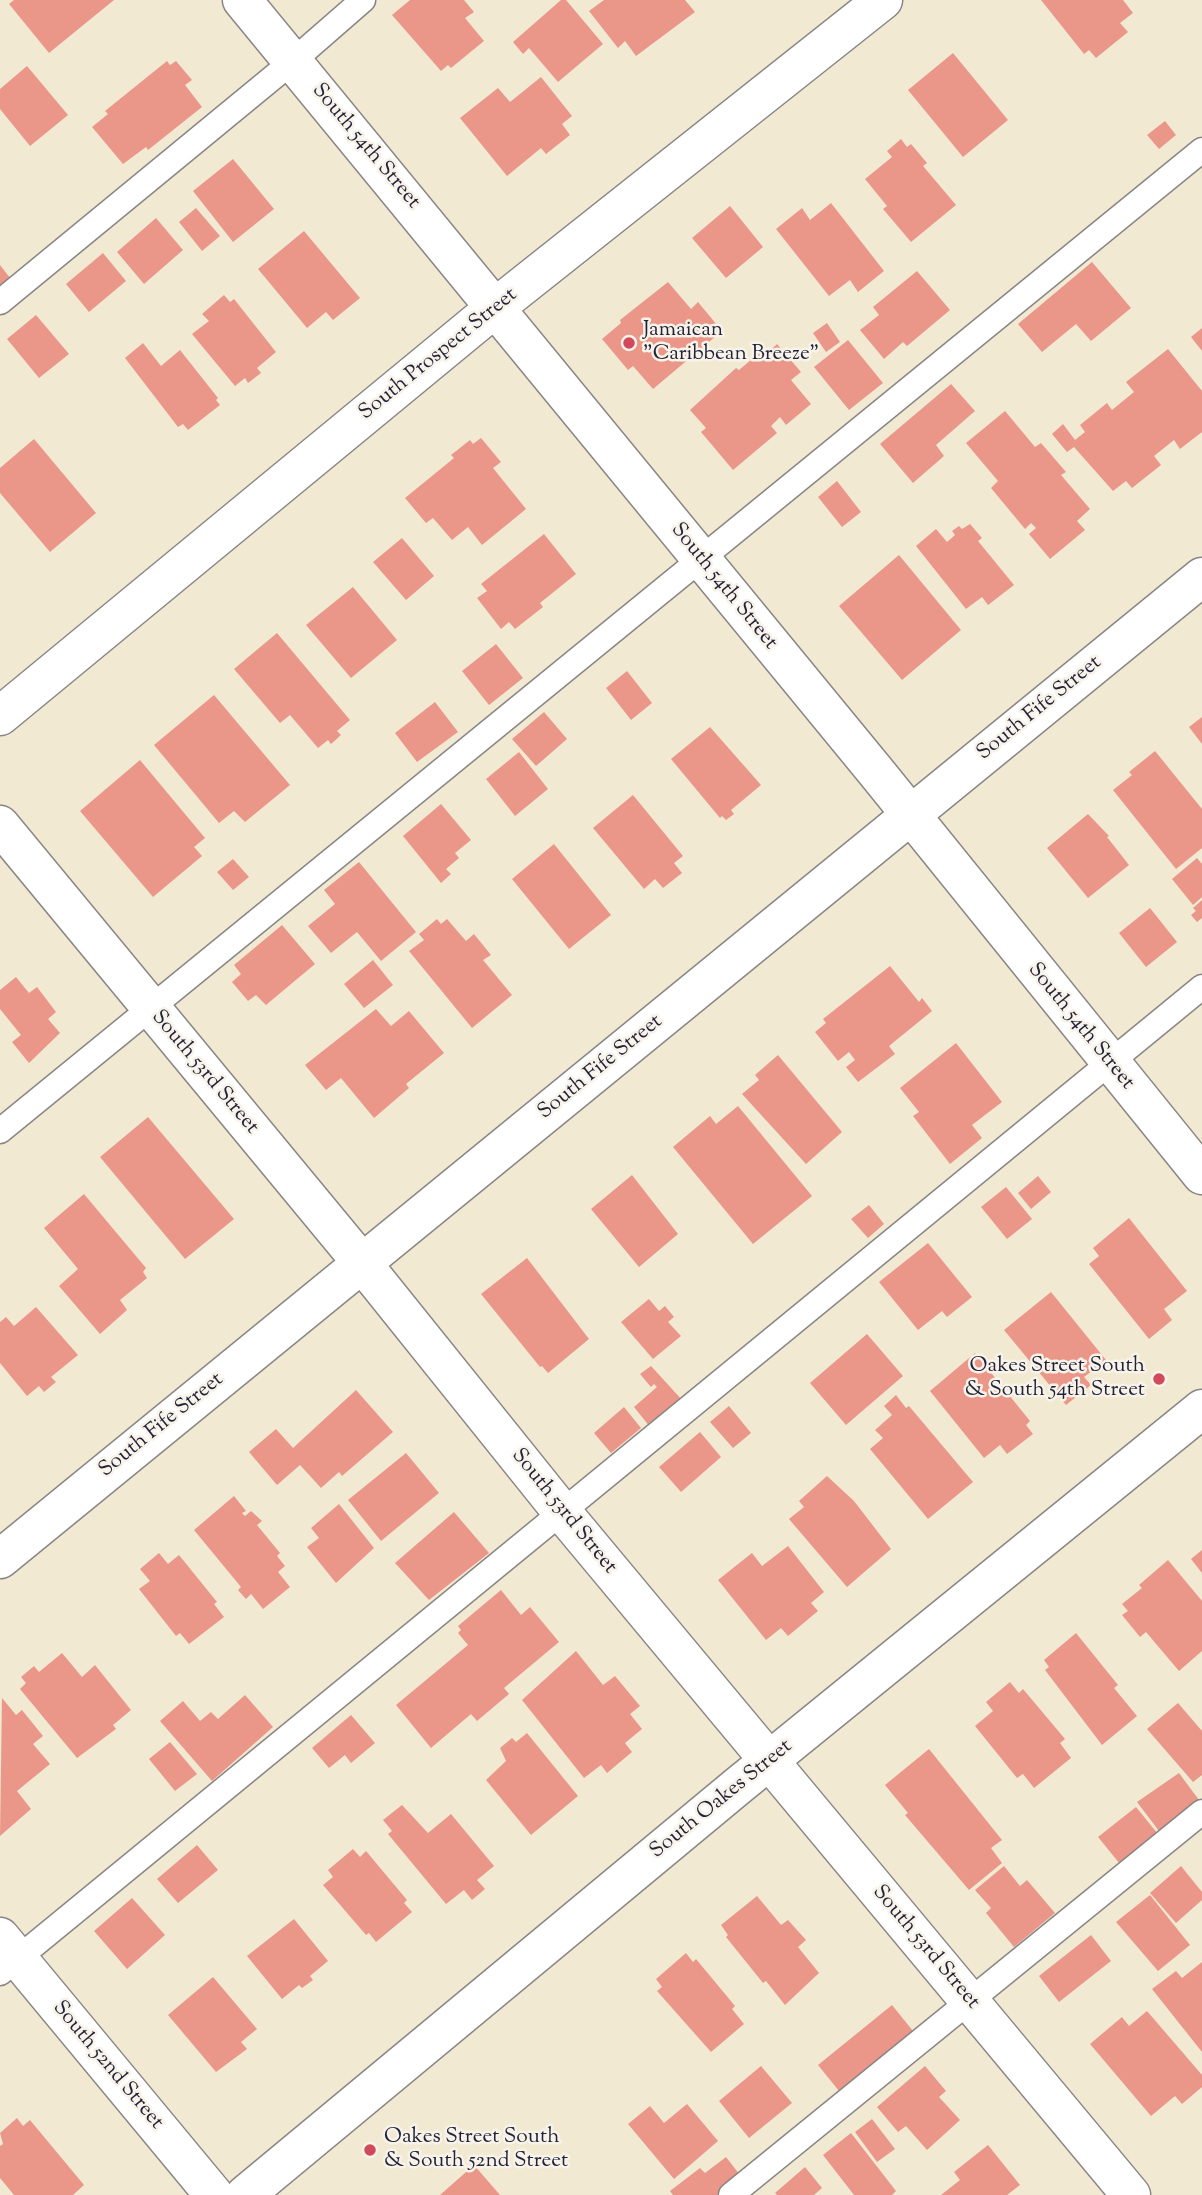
<!DOCTYPE html>
<style>
body{margin:0}
canvas{display:block;background:#f1e9d2}
</style>
<canvas width="1202" height="2195"></canvas>
<script>
const context = document.querySelector('canvas').getContext('2d');
context.lineJoin = 'round';
function paint(path, color) { context.fillStyle = color; context.fill(path, 'evenodd'); }
function strokePath(path, color, width, dash) { context.strokeStyle = color; context.lineWidth = width; context.lineCap = dash ? 'butt' : 'round'; context.setLineDash(dash || []); context.stroke(path); }
function drawText(font, color, halo, rows, align = 'center') {
  context.font = font + ' "Sorts Mill Goudy",serif'; context.lineWidth = 5; context.setLineDash([]); context.textBaseline = 'middle'; context.strokeStyle = halo; context.fillStyle = color; for (const [text, x, y, turn = 0] of rows) {
    context.save(); context.translate(x, y); context.rotate((+turn || 0) * Math.PI / 180); context.textAlign = isNaN(turn) ? turn : align; if (halo) context.strokeText(text, 0, 0); context.fillText(text, 0, 0); context.restore();
  }
}
const building = new Path2D(`
 M14,0H114L49,53L9,4Z
 M410,0H464L474,12L465,18L484,41L451,68L448,65L441,71L392,15Z
 M561,0H566L603,44L558,82L529,48L523,54L513,42Z
 M604,0H685L695,12L636,56L625,41L618,48L589,11Z
 M1041,0H1123L1133,13L1120,23L1128,32L1096,58L1089,50L1084,54Z
 M953,53L1008,120L963,157L908,90Z
 M167,61L170,65L176,61L192,80L185,85L202,107L148,150L146,147L123,164L92,127L108,114L105,111Z
 M27,66L68,115L30,146L0,109V89Z
 M541,77L572,116L562,124L570,135L546,154L541,148L507,176L460,118L498,88L510,102Z
 M1165,121L1176,135L1159,149L1147,135Z
 M901,139L907,147L911,144L927,163L923,166L956,205L911,242L883,209L887,206L865,179L892,157L887,151Z
 M233,159L274,209L233,242L193,191Z
 M831,203L884,271L858,292L850,280L829,296L776,229L802,208L810,220Z
 M730,206L763,247L726,278L692,238Z
 M196,208L220,236L202,251L179,222Z
 M156,218L183,250L144,284L117,252Z
 M304,231L360,298L333,320L326,312L307,328L258,269Z
 M103,253L126,281L89,312L66,284Z
 M1092,262L1131,308L1091,341L1076,324L1042,352L1018,324Z
 M0,265L10,278L0,286Z
 M917,271L950,310L907,346L903,342L884,359L860,330L879,315L873,307Z
 M668,282L691,309L698,302L722,331L653,389L633,366L628,370L602,339L621,323L620,320Z
 M224,295L230,302L234,299L276,352L257,368L261,373L248,383L245,378L235,386L192,334L209,321L202,314Z
 M36,315L69,354L39,378L7,339Z
 M827,323L840,342L826,352L813,333Z
 M1202,328V351L1191,337Z
 M848,340L883,383L849,410L814,367Z
 M143,343L161,366L180,350L218,398L216,400L220,405L188,430L183,424L178,427L125,358Z
 M777,344L801,372L791,380L811,404L786,425L780,417L771,426L777,433L733,470L701,432L706,428L690,410L736,368L739,370L764,349L768,353Z
 M1168,349L1202,391V432L1180,449L1174,440L1154,456L1161,465L1132,488L1126,481L1113,491L1074,447L1067,452L1052,434L1063,424L1075,440L1085,432L1080,425L1107,403L1112,410L1134,392L1126,382Z
 M951,384L975,411L936,445L944,456L913,483L880,444Z
 M1005,411L1035,447L1041,443L1066,472L1061,475L1090,509L1077,521L1085,530L1050,559L1029,534L1036,528L1031,523L1025,529L991,488L998,481L966,443Z
 M481,438L501,462L493,468L526,509L482,545L468,527L452,540L433,518L426,523L405,498L454,458L451,455L470,440L473,444Z
 M34,439L96,513L50,552L0,493V468Z
 M837,481L861,512L842,527L818,497Z
 M970,524L982,538L978,541L1014,585L988,605L982,597L966,609L916,546L936,529L947,542L955,535L952,531L959,526L962,529Z
 M544,534L576,574L540,603L543,607L515,629L509,622L501,629L477,598L487,591L481,584Z
 M402,538L434,576L406,600L373,562Z
 M899,555L961,630L902,680L839,606Z
 M353,587L397,640L351,678L306,625Z
 M277,633L350,720L337,731L341,735L331,744L328,740L318,748L290,715L280,723L234,669Z
 M496,644L523,678L489,705L462,671Z
 M627,671L652,703L631,720L606,688Z
 M214,695L290,785L245,822L234,811L219,823L154,745Z
 M435,702L458,732L417,762L395,733Z
 M544,712L567,739L536,766L512,739Z
 M1202,717V744L1189,727Z
 M710,727L761,785L731,810L734,814L726,820L722,816L720,818L671,759Z
 M1155,751L1202,809V848L1176,869L1113,790L1132,775L1129,772Z
 M519,752L548,789L515,816L486,779Z
 M140,760L205,838L194,847L202,856L153,897L80,811Z
 M633,795L683,856L674,863L682,873L663,888L655,879L644,889L593,828Z
 M441,804L471,840L455,853L459,858L446,869L451,874L441,883L403,836Z
 M1088,814L1109,836L1107,837L1129,865L1088,898L1047,848Z
 M554,844L611,915L569,949L512,879Z
 M1197,858L1202,864V897L1193,905L1172,879Z
 M233,859L249,877L233,890L217,872Z
 M359,862L416,932L381,961L357,932L331,953L308,926L335,904L324,890Z
 M1202,900V918L1197,922L1191,915L1196,911L1193,908Z
 M1150,908L1177,942L1146,967L1119,933Z
 M437,919L441,924L447,919L466,941L474,934L491,955L483,960L512,995L472,1028L409,951L424,940L419,934Z
 M282,925L315,964L266,1005L256,995L248,1001L232,982L241,974L234,965Z
 M373,960L393,985L364,1008L344,984Z
 M890,966L919,1002L922,998L932,1011L889,1046L895,1054L858,1082L846,1067L855,1060L849,1052L838,1061L815,1032L826,1023L823,1019Z
 M16,977L29,993L37,987L56,1012L48,1019L60,1033L29,1063L12,1042L21,1035L0,1009V990Z
 M376,1009L391,1026L409,1011L444,1053L406,1084L409,1088L374,1118L341,1078L326,1090L305,1065Z
 M956,1043L1002,1102L972,1125L982,1138L950,1164L913,1116L919,1112L900,1088Z
 M778,1055L842,1132L806,1164L742,1094L759,1080L755,1075Z
 M738,1106L812,1196L753,1244L673,1147L710,1116L716,1124Z
 M148,1117L234,1219L185,1259L100,1157Z
 M632,1175L678,1234L639,1267L591,1209Z
 M1038,1176L1051,1192L1031,1209L1018,1193Z
 M1006,1187L1032,1219L1007,1239L981,1207Z
 M84,1194L146,1268L143,1272L147,1278L120,1300L127,1310L100,1334L59,1286L78,1269L44,1228Z
 M869,1205L884,1224L868,1238L851,1219Z
 M1129,1218L1187,1291L1164,1309L1172,1320L1149,1339L1089,1264L1099,1256L1093,1248Z
 M928,1243L972,1297L947,1317L942,1311L918,1330L879,1282Z
 M527,1258L589,1339L548,1373L542,1366L540,1367L481,1294Z
 M1051,1292L1106,1360L1084,1377L1091,1385L1066,1405L1004,1330Z
 M649,1299L659,1311L665,1306L674,1317L668,1322L681,1336L653,1359L621,1322Z
 M36,1307L78,1355L51,1377L56,1382L44,1392L39,1386L27,1396L0,1363V1322L6,1317L14,1326Z
 M867,1334L903,1376L846,1425L810,1383Z
 M975,1353L1030,1421L1026,1425L1033,1434L1007,1454L1000,1445L984,1458L930,1391Z
 M651,1366L683,1401L650,1427L634,1407L657,1387L654,1384L651,1387L640,1374Z
 M356,1390L393,1432L342,1476L339,1472L321,1488L300,1465L277,1485L249,1452L276,1429L293,1448Z
 M896,1395L906,1408L909,1406L973,1482L928,1519L870,1449L883,1438L875,1430L892,1415L884,1406Z
 M729,1406L751,1433L733,1448L710,1422Z
 M624,1407L641,1428L611,1453L594,1433Z
 M700,1432L721,1457L681,1492L659,1467Z
 M406,1453L439,1493L381,1541L348,1500Z
 M827,1476L854,1501L891,1549L847,1587L789,1519L804,1507L799,1501Z
 M234,1496L246,1511L242,1513L245,1516L251,1511L262,1521L257,1525L280,1553L277,1556L285,1566L278,1572L290,1587L263,1609L251,1594L246,1599L238,1590L241,1587L194,1530Z
 M339,1504L374,1548L336,1583L307,1547L319,1538L311,1528Z
 M454,1512L489,1553L429,1600L395,1563Z
 M788,1546L824,1592L811,1603L818,1611L788,1636L781,1628L766,1640L718,1580L752,1553L762,1566Z
 M1202,1550V1573L1191,1559Z
 M159,1553L168,1564L179,1555L217,1602L214,1604L224,1617L189,1644L180,1633L176,1636L139,1589L150,1581L140,1569Z
 M1168,1560L1202,1601V1651L1179,1671L1146,1632L1140,1637L1122,1615L1128,1611L1122,1604L1142,1588L1139,1585Z
 M501,1590L521,1615L530,1607L559,1642L504,1688L509,1694L477,1721L471,1714L431,1748L396,1705L468,1645L458,1633L461,1630L458,1626Z
 M1076,1633L1118,1685L1114,1688L1137,1716L1102,1745L1045,1670L1049,1667L1044,1660Z
 M576,1651L603,1685L615,1676L640,1706L630,1714L642,1729L625,1743L632,1752L607,1773L601,1765L584,1778L522,1700Z
 M62,1653L82,1677L95,1665L131,1710L113,1725L116,1729L77,1758L20,1689L26,1683L21,1677L34,1666L39,1672Z
 M1010,1682L1019,1693L1023,1689L1065,1739L1060,1743L1071,1758L1034,1788L1023,1774L1017,1778L975,1726L993,1711L986,1702Z
 M245,1695L273,1727L212,1781L160,1721L183,1701L200,1721L211,1712L218,1719Z
 M2,1698L16,1715L22,1710L43,1736L33,1744L50,1764L17,1791L31,1809L0,1836Z
 M1178,1703L1202,1731V1775L1193,1782L1147,1729Z
 M351,1715L375,1743L351,1763L345,1755L329,1768L312,1748Z
 M527,1733L578,1796L531,1835L486,1780L506,1761L500,1748L512,1738L516,1742Z
 M170,1742L197,1774L175,1791L149,1759Z
 M929,1749L1002,1840L991,1848L1002,1863L969,1890L905,1815L908,1813L885,1785Z
 M1179,1773L1199,1800L1159,1831L1137,1802Z
 M402,1805L428,1833L451,1814L494,1866L477,1880L485,1889L472,1900L464,1890L446,1904L388,1834L392,1831L383,1820Z
 M1136,1807L1158,1834L1120,1864L1098,1837Z
 M197,1845L218,1870L178,1903L157,1879Z
 M353,1849L360,1857L366,1851L407,1900L404,1903L412,1912L376,1942L369,1933L366,1935L323,1885L333,1877L328,1870Z
 M1004,1866L1020,1886L1027,1880L1055,1913L1014,1947L986,1913L991,1908L975,1890Z
 M1181,1866L1202,1892V1900L1176,1923L1150,1893Z
 M1150,1895L1190,1945L1158,1971L1116,1922Z
 M757,1896L781,1925L788,1920L806,1940L798,1947L819,1973L785,2005L766,1981L763,1983L726,1937L728,1935L721,1925Z
 M132,1898L165,1935L127,1969L94,1931Z
 M294,1919L328,1961L310,1976L313,1980L302,1988L299,1985L282,1999L247,1956Z
 M1091,1935L1111,1961L1059,2002L1039,1976Z
 M686,1953L693,1962L696,1959L735,2006L732,2009L744,2024L711,2052L657,1991L662,1987L656,1979Z
 M1202,1962V2052L1152,1989L1176,1971L1182,1978Z
 M213,1977L257,2029L241,2042L247,2049L216,2072L168,2015Z
 M892,2005L913,2031L839,2091L818,2065Z
 M1147,2011L1202,2075V2087L1182,2104L1175,2096L1151,2116L1090,2044L1122,2017L1129,2026Z
 M761,2066L792,2103L749,2138L719,2101Z
 M925,2066L946,2091L939,2097L960,2120L927,2150L906,2126L898,2132L877,2107Z
 M687,2104L718,2141L674,2179L628,2124L650,2106L664,2123Z
 M17,2118L23,2126L30,2120L84,2185L73,2195H14L0,2178V2146L3,2144L0,2133Z
 M872,2119L895,2149L877,2162L855,2132Z
 M851,2133L896,2191L892,2195H854L823,2155Z
 M988,2145L1020,2185L1007,2195H941L960,2180L954,2172Z
 M726,2157L740,2175L717,2195H673L670,2191L700,2168L705,2173Z
 M474,2165L500,2195H440Z
 M805,2167L822,2188L814,2195H777L775,2193Z`);
const service = new Path2D(`
 M0,302L293,61L363,0
 M0,1131L1202,150
 M0,1973L1202,987
 M731,2195L1202,1812`);
const minor = new Path2D(`
 M0,716L496,307L883,0
 M0,825L362,1263L562,1512L1131,2195
 M0,1559L1202,577
 M0,1937L214,2195`);
const tertiary = new Path2D(`
 M242,0L877,773L1202,1175
 M245,2195L739,1785L1202,1409`);
const markers = [
 [629,343,7,"#d1495b"],
 [1159,1379,7,"#d1495b"],
 [370,2150,7,"#d1495b"]
];
const streetNames = [
 ["South 54th Street",365,147,50],
 ["South Prospect Street",439,355,-39],
 ["South 54th Street",723,587,51],
 ["South Fife Street",1040,709,-39],
 ["South 54th Street",1080,1027,51],
 ["South Fife Street",601,1068,-39],
 ["South 53rd Street",204,1073,50],
 ["South Fife Street",162,1426,-39],
 ["South 53rd Street",563,1512,51],
 ["South Oakes Street",722,1800,-39],
 ["South 53rd Street",925,1948,50],
 ["South 52nd Street",107,2066,50]
];
const poiNames = [
 ["Jamaican",643,331],
 ["\"Caribbean Breeze\"",643,355],
 ["Oakes Street South",1145,1367,"right"],
 ["& South 54th Street",1145,1391,"right"],
 ["Oakes Street South",384,2138],
 ["& South 52nd Street",384,2162]
];
paint(building, '#ea9789');
strokePath(service, '#8a8686', 27);
strokePath(minor, '#8a8686', 41);
strokePath(tertiary, '#8a8686', 41);
strokePath(service, '#fff', 24);
strokePath(minor, '#fff', 38);
strokePath(tertiary, '#fff', 38);
for (const [x, y, r, color] of markers) { const dot = new Path2D(); dot.arc(x, y, r, 0, 2 * Math.PI); context.fillStyle = color; context.fill(dot); strokePath(dot, '#f7f3e8', 2.5); }
drawText('21px', '#22223b', '#f7f3e8', streetNames);
drawText('21px', '#22223b', '#f7f3e8', poiNames, 'left');
</script>
